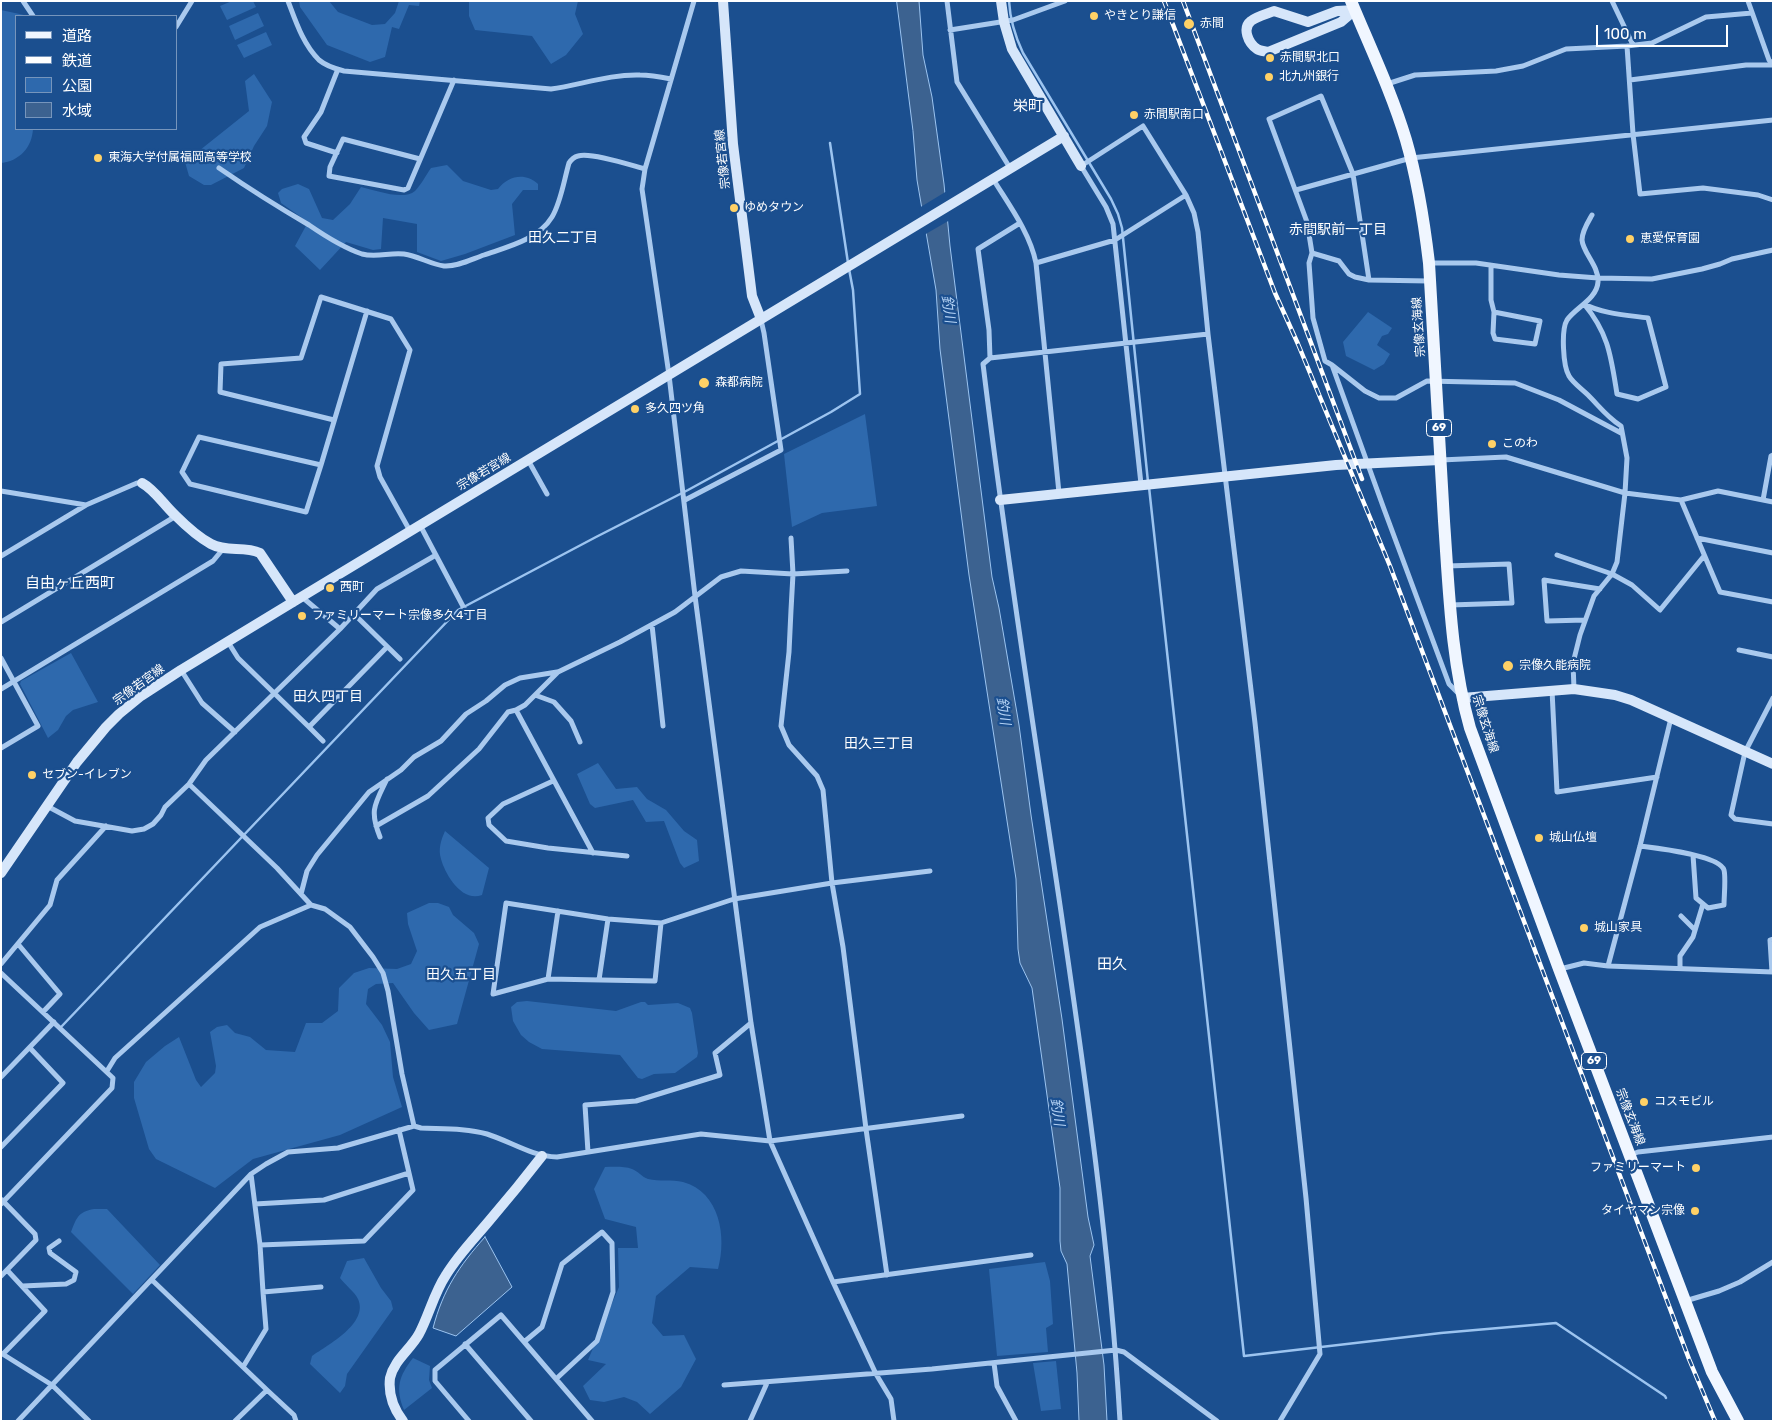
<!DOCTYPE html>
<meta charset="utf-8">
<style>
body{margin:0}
#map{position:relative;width:1774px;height:1422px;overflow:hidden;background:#1b4f8f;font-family:Rubik,"Noto Sans JP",sans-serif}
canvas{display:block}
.frame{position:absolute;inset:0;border:2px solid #fff;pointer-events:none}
.legend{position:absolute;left:15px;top:15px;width:162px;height:115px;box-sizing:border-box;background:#1b4f8f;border:1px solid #7695bc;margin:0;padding:6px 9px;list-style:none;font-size:15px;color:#fff}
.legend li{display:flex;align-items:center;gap:10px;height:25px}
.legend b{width:25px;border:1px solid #7695bc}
.scale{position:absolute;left:1596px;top:25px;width:132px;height:22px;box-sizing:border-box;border:2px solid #fff;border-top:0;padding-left:6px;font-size:15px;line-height:18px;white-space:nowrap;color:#fff;-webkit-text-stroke:4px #1b4f8f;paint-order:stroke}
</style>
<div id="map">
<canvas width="1774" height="1422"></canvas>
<div class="frame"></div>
<ul class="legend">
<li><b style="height:6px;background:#f0f6ff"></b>道路</li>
<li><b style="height:6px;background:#fff"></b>鉄道</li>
<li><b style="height:14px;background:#2e69ad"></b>公園</li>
<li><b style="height:14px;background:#3c6290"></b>水域</li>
</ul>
<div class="scale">100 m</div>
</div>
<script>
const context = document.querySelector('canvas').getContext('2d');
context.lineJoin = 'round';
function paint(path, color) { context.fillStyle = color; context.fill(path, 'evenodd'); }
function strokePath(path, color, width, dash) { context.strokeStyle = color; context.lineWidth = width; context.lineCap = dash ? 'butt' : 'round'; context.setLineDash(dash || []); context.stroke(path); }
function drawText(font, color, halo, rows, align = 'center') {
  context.font = font + ' Rubik,"Noto Sans JP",sans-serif'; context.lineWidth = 4.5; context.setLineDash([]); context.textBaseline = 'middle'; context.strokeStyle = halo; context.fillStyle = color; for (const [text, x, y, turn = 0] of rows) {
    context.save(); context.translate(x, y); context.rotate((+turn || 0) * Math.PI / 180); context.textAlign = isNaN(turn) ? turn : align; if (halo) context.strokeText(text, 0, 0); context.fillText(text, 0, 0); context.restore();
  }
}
const green = new Path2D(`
 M232,1H253L256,7L227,20L220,6Z
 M299,1H329L338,12L372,25L385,24L395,13L399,1H420L419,6L409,5L399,29L392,27L385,57L370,62L327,45L300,7Z
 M469,1H578L575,14L583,34L566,55L551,64L532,36L475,30L469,16Z
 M1,10L24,15L16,16V129H33C32,147 20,161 1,163Z
 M258,13L264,26L235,40L229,26Z
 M266,32L272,45L244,58L237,45Z
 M254,74L272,102L267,126L254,146L244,168L211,185H204L189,176L185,162L249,111L245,81Z
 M447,165L463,181L491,190L498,189C508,176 525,172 538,184V190H523L512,204L515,235L465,254L441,261L417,252V224L383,218L381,249L373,250L346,242L320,270L295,246L308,222L281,203L278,193L282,189L298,184L309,189L322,218L333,220L350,204L361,187C375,190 403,201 415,191C421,185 426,175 431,168Z
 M1368,312L1392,328L1388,334L1382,336L1377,345L1390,354L1384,364L1374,370L1346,356L1343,342Z
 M865,414L877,506L822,513L792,527L784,454Z
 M71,653L98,702L73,710L66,716L58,730L48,738L20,684L21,681Z
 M598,763L616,789L637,787L647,799L666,810L684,831L697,840L699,861L684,868L680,863L664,821L646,822L633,800L595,808L590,804L577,774Z
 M445,831L489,868L482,895C462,903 445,874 441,859C438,849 441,840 445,831Z
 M429,903H438L449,907L453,915L474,933L479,944L457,1024L429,1030L414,1013L393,983L376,984L368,989L366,1004L382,1025L390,1042L393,1077L402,1107L340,1135L253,1159L215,1188L156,1159L149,1149L134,1098V1082L146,1062L165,1046L179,1037L196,1080L201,1087L215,1073L216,1066L210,1032L217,1027L227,1025L235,1033L250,1037L266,1050L295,1052L306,1023H322L338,1011L339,988L354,973L369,968L397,969L411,964L417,951L408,924L407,913Z
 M527,1001L616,1011L641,1002H645L648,1005L678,1003L690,1008L692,1013L698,1053L697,1057L675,1073L654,1074L642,1079L638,1078L620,1055L542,1049L529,1042L521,1035L513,1021L511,1007L517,1002Z
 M605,1167C613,1167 624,1166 632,1169C638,1171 642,1177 648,1179C659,1182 672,1179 683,1182C720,1192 727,1237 718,1269L690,1267L656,1296L652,1323L663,1336L684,1335L696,1359L681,1387L650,1414L637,1402L624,1397L604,1402L590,1400L583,1386L606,1364L588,1360L619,1287L618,1248H638L636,1227L605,1219L594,1189Z
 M94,1209H107L160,1265L133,1294L71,1232C77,1217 78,1212 94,1209Z
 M364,1258L381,1288L391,1301L393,1309L347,1374L345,1386L340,1393L310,1364L312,1356C328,1345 369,1323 358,1299C354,1291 345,1285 340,1278L347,1261Z
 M1045,1262L1050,1281L1053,1324L1046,1328L1048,1352L997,1356L989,1269Z
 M413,1358L430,1366L429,1380L432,1388L404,1410C395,1388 399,1376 413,1358Z
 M1056,1361L1061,1409L1041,1411L1033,1363Z`);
const water = new Path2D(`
 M897,1H919L923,55L932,97L944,184L950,246L992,577L999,608L1019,725L1031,815L1062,1019L1088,1217L1094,1245L1090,1256L1104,1365L1107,1421H1079L1077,1373L1067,1264L1061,1251L1060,1241V1188L1032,988L1020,963L1018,949L1016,879L969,575L940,349L936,290L917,180L913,131Z
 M485,1237L512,1287L456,1336L433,1328C443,1290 459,1266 485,1237Z`);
const pier = new Path2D(`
 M947,191L950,220L924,235L919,208Z`);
const stream = new Path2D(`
 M1009,1C1010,20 1015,36 1023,53L1111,199L1118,214L1122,228L1148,482
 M830,143L848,263
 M1149,487L1244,1356L1441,1333L1556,1323L1665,1396L1666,1398
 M62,1026L458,610L596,537L688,490L831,412L860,394L853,290L849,269`);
const street = new Path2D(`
 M23,1L33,16
 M288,1C296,22 303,44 319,60C326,66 336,69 344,71L551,89C580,85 610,74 640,75C650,75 661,77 671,79
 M694,1L645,169L642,189L669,375L695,596L751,1023L770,1141L833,1282L876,1374L891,1399L894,1421
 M947,1L957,82L1010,168
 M1612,1L1633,45
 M1748,1L1769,60L1773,64
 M176,27L192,1
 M950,30L1013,20L1065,1
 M1627,46L1633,134L1640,194L1703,188L1758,195L1773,200
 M1630,80L1746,65H1773
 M1387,84L1415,75L1496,71L1523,66L1566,49L1627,46L1652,43L1706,17L1752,13
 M337,153L306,143L304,137L321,112L338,69
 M420,159L343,139L330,167L329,176L404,190L408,188L454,80
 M219,168C248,188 278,207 309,225C325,236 344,248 362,254C377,258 390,252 404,254C418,256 430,264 444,266C457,267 472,259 484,255C507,247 538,240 552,217C561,202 564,180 569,163C571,160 574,157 578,156C591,152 630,165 645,169
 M993,179C1009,205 1030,233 1036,263L1059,493
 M1296,190L1411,158L1773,120
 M1312,253L1339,261L1349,274L1355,277L1369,280L1429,281
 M1036,263L1115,240L1186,195
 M1429,263H1476L1559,275L1598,278L1652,279L1702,269L1720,264L1732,259L1773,250
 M1491,266V300L1494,312
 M1369,280L1353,174L1321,96L1269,119L1307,222L1312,253L1309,263L1313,318L1325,361L1332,365L1384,509L1449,684L1459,694
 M1584,304C1603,314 1627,315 1648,318L1666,387L1638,399L1617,394C1611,357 1609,334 1584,304Z
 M1494,312L1540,321L1535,344L1495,339L1493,333Z
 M990,358L989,330L978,249L1020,223
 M1332,365L1365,391L1379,398H1396L1427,381L1515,383L1559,400L1621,433
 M334,420L220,392L221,364L301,358L321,297L391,319L410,350L377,466L380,477L410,531
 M528,460L547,494
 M1441,460L1506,457L1625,493L1681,500L1718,491L1773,502
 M321,465L306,512L190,484L182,472L199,437L321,465L367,311
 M1141,484L1113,224L1106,207L1081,166L1143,126L1186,195L1194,213L1198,232L1208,334L1255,723L1306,1198L1320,1354L1280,1421
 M1,491L86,505
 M685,500L781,450L764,333L761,320
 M1681,500L1720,592L1773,602
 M1763,500L1771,456L1773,455
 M420,525L466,612
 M791,538L793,574L791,610L789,652L781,726L789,745L817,776L823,790L832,883L843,947L866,1129L887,1275
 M1697,538L1773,553
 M1557,555L1612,574L1632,585L1660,610L1704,556
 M1,556L86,505L137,483H142
 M1447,566L1509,564L1512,603L1450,605
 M302,597L340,629
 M354,614L400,659
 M1585,620L1547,621L1544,580L1600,589
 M1,622L176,516
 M652,625L663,726
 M228,642L238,658L309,727L387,647
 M1739,650L1773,657
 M1,658L38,726L1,748
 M181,670L202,703L235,732
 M1,689L213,561L223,549
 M1574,689L1573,663L1580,635L1594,596L1612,574L1617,562L1625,493L1627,458L1621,426C1607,417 1599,406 1588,395C1582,389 1573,383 1569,376C1563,366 1561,330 1567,320C1575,308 1597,299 1598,282C1599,266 1583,253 1582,240C1582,231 1588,222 1592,215
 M1552,690L1557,792L1657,777
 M535,695L554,702L571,721L580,742
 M1773,698L1745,752L1731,815L1735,819L1773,824
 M309,727L323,741
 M553,781L503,804L488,818L489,825L506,841L548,848L627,856
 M189,784L277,868L311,905L325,909L350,927L373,957L383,973L388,991L402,1074L414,1126
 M47,806L75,821L132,831L144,829L153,824L161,815L165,807L189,784L206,760L340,629L377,589L436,555
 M376,826L428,796L479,749L508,712L516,710
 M380,837C369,810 375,804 387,779
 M1640,846C1655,848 1719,855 1724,870C1726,878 1724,896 1724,905L1708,908L1696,898L1693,855
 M593,853L516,710L525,705L558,672L620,642L675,612L721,577L741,571L793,574L847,571
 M301,894L307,871L317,855L369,792L401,770L414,757L441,741L466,714L486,701L505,685L520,678L557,672
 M506,903L608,919L661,923L655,981L548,979L493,994Z
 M1681,916L1695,930
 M661,923L734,899L832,883L930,871
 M18,944L60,994L43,1012
 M1,964L50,905L57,880L106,826
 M1608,966L1640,846L1671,718
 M1680,968V956L1693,937L1703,904
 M1560,969L1584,963L1608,966L1773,972
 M1772,972L1770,940L1773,939
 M1,973L113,1078L112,1088L1,1204
 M548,979L558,911
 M599,980L608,919
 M107,1071L115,1058L260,927L311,905
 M1,1077L54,1022
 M1,1147L63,1083L30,1048
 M588,1152L585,1105L636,1101L720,1075L715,1053L751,1023
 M1630,1155L1638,1152L1773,1137
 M251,1174L260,1245L364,1241L413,1190L399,1130
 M255,1204L324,1200L409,1173
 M260,1245L263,1292L321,1287
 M1,1276L36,1240L35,1234L2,1200
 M152,1280L267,1390L235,1421
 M833,1282L1031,1255
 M23,1286L66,1284L74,1280L76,1272L50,1253L49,1248L59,1241
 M1685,1301L1719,1291L1740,1282L1773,1262
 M524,1342L542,1327L562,1264L602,1232L612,1243L613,1292L597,1341L556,1379
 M465,1344L531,1421
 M1,1353L52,1385L89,1421
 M3,1354L45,1311L7,1270
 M994,1363L997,1386L1016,1421
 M243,1367L266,1329L263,1292
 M724,1385L932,1369L1116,1350L1124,1352L1217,1421
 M267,1390L294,1415L296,1421
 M18,1421L251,1174L266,1164L288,1152L338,1148L414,1126L421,1128C443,1129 466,1128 487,1134C512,1142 531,1156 557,1157L701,1134L770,1141L962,1116
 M469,1421L435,1381V1370L501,1315L592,1421
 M750,1421L767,1383
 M1120,1421C1110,1248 1085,1076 1060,905C1033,724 1005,544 983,364L990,358L1208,334`);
const secondary = new Path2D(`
 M723,1L733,144L752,296L761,319
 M1001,1L1004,22L1012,49L1081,166
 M1355,10L1341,22L1268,52C1264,51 1260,51 1257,49C1248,43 1242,28 1251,21C1257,16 1267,14 1274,11L1308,22L1337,11Z
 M142,483C155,490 164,505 175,515C184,524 200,538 211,544C227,553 244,545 260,553L293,602
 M1000,500L1336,465L1440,460
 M1462,698L1574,689L1615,695L1631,700L1671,718L1773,764
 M1,873L77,762L106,727L119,714L141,696L181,670L293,602L1064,136
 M403,1421C393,1408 388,1395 390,1378C394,1360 410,1350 419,1334C429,1315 434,1293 446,1275C458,1255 474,1239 489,1221C507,1200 525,1178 542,1156`);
const primary = new Path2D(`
 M1351,1C1370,47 1392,93 1406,140C1418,181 1424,221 1429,263C1434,349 1439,435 1444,521C1449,591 1451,660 1470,728L1559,969L1712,1372L1738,1421`);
const rail = new Path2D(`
 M1164,1L1275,293L1298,344L1390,566L1689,1359L1715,1421
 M1183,1L1362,479`);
const markers = [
 [1094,16,5,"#ffd166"],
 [1189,24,6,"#ffd166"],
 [1270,58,5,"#ffd166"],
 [1269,77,5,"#ffd166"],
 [1134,115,5,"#ffd166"],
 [98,158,5,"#ffd166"],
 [734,208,5,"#ffd166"],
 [1630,239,5,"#ffd166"],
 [704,383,6,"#ffd166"],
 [635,409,5,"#ffd166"],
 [1492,444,5,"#ffd166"],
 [330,588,5,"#ffd166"],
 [302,616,5,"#ffd166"],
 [1508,666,6,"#ffd166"],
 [32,775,5,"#ffd166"],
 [1539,838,5,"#ffd166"],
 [1584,928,5,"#ffd166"],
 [1644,1102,5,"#ffd166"],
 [1696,1168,5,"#ffd166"],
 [1695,1211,5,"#ffd166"]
];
const shields = [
 [1439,428,25],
 [1594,1061,25]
];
const shieldNames = [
 ["69",1439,428],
 ["69",1594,1061]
];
const poiNames = [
 ["やきとり謙信",1104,16],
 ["赤間",1200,24],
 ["赤間駅北口",1280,58],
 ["北九州銀行",1279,77],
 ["赤間駅南口",1144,115],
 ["東海大学付属福岡高等学校",108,158],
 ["ゆめタウン",744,208],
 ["恵愛保育園",1640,239],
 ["森都病院",715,383],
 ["多久四ツ角",645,409],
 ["このわ",1502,444],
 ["西町",340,588],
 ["ファミリーマート宗像多久4丁目",312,616],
 ["宗像久能病院",1519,666],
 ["セブン-イレブン",42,775],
 ["城山仏壇",1549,838],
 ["城山家具",1594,928],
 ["コスモビル",1654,1102],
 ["ファミリーマート",1686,1168,"right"],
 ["タイヤマン宗像",1685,1211,"right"]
];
const streetNames = [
 ["宗像若宮線",723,159,-96],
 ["宗像玄海線",1419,327,-94],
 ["宗像若宮線",484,472,-31],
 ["宗像若宮線",139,685,-36],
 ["宗像玄海線",1485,724,72],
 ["宗像玄海線",1630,1117,69]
];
const neighbourhoodNames = [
 ["赤間駅前一丁目",1338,230],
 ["田久二丁目",563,238],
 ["田久四丁目",328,697],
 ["田久三丁目",879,744],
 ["田久五丁目",461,975]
];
const waterNames = [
 ["釣川",948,309,82],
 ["釣川",1003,711,82],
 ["釣川",1057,1112,82]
];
const quarterNames = [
 ["栄町",1028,107],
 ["自由ヶ丘西町",70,584],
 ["田久",1112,965]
];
paint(green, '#2e69ad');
paint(water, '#3c6290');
strokePath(water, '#9cc4f0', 1);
paint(pier, '#1b4f8f');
strokePath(stream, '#9cc4f0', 2.5);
strokePath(street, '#a9c9ee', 5);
strokePath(secondary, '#d6e6fa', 10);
strokePath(primary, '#f0f6ff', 12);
strokePath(rail, '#fff', 4.5);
strokePath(rail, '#1b4f8f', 2.5, [8]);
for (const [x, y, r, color] of markers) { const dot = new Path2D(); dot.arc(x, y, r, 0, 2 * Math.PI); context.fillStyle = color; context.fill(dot); strokePath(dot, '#1b4f8f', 2); }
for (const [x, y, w] of shields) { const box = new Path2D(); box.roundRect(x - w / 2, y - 8.5, w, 17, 4); context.fillStyle = '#1b4f8f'; context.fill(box); strokePath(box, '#fff', 1); }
drawText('bold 11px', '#fff', null, shieldNames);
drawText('12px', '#fff', '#1b4f8f', poiNames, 'left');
drawText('12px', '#fff', '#1b4f8f', streetNames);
drawText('14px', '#fff', '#1b4f8f', neighbourhoodNames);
drawText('italic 14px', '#b5d3f5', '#1b4f8f', waterNames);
drawText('15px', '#fff', '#1b4f8f', quarterNames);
</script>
